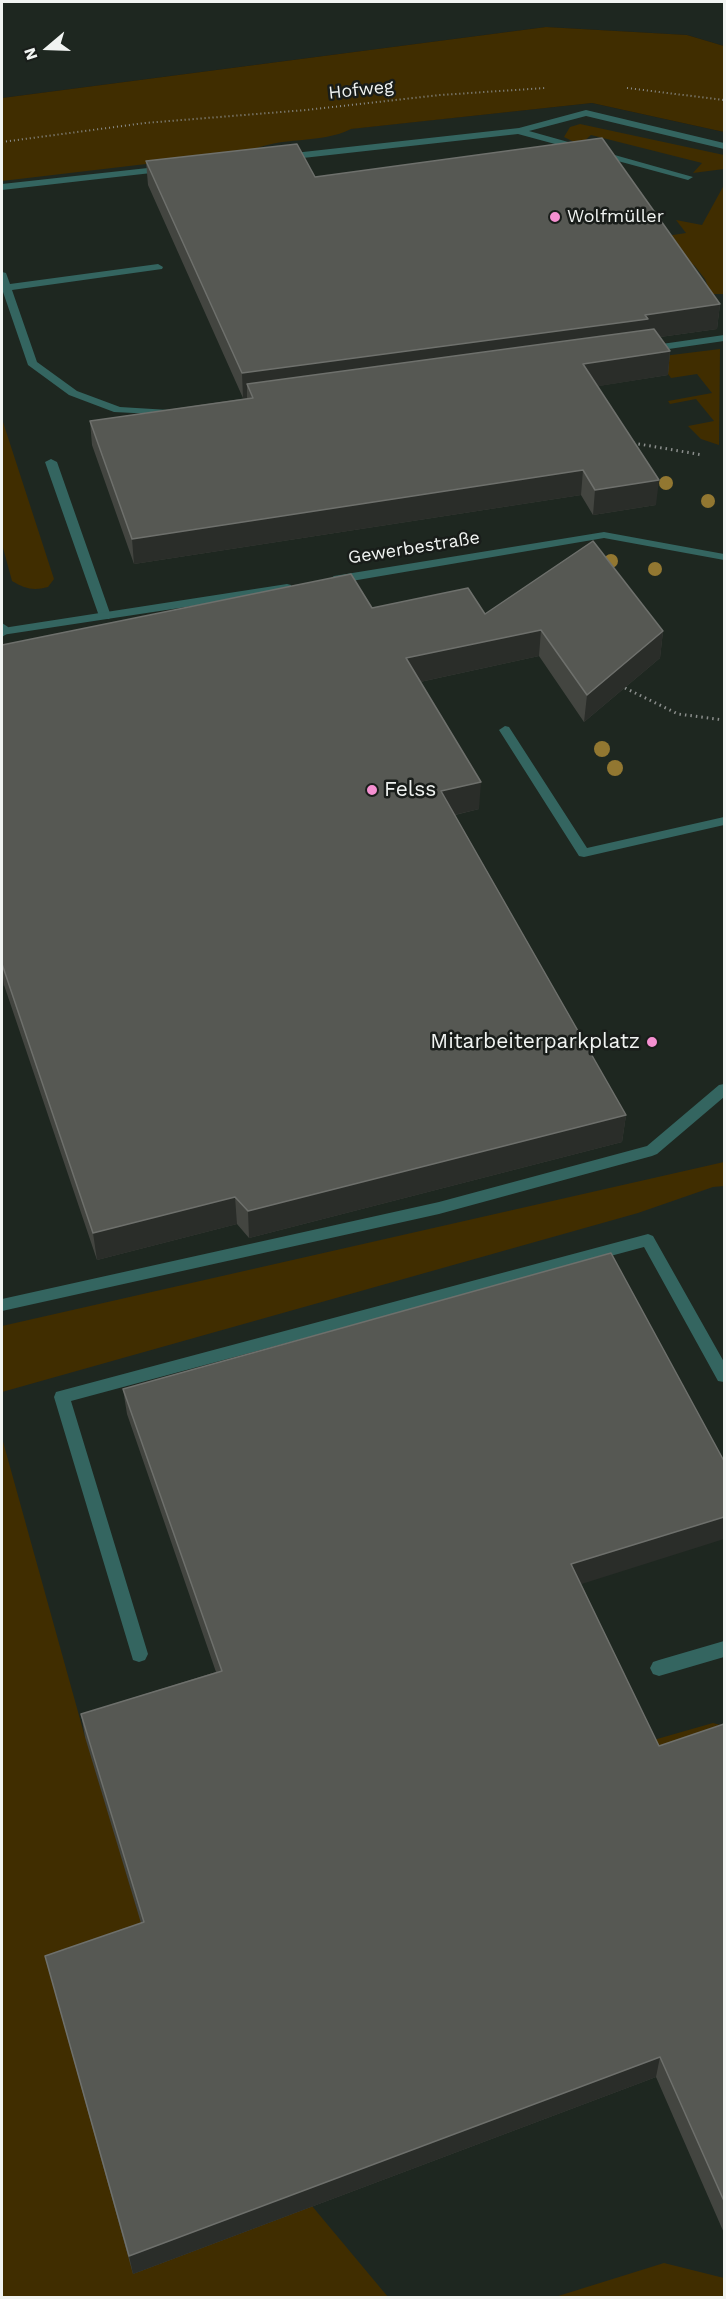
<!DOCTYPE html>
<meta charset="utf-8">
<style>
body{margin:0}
#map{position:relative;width:726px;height:2299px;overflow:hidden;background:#191d1a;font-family:"Work Sans",sans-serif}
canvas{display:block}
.frame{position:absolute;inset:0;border:3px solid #f1f4f2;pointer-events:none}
.north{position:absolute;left:18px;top:18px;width:60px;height:60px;-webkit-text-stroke:4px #191d1a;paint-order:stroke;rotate:251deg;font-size:16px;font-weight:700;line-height:24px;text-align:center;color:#f1f4f2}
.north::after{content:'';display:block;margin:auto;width:21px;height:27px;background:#f1f4f2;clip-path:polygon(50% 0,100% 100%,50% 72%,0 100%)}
</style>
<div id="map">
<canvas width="726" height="2299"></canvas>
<div class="frame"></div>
<div class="north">N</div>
</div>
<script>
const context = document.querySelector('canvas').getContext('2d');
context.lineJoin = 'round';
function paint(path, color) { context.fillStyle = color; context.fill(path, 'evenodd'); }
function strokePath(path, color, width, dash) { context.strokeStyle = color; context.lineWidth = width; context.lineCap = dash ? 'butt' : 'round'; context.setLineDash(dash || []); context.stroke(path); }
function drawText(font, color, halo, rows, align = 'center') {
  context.font = font + ' "Work Sans",sans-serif'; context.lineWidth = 5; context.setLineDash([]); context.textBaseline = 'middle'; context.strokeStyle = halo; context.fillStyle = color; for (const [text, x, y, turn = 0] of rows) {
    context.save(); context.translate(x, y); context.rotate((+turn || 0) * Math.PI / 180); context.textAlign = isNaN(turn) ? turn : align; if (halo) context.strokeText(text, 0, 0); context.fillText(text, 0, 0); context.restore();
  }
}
const built = new Path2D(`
 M2,2H724V46L687,35L546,27L2,98Z
 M592,103L724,132V2297H8L2,2253V171L141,151Z`);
const green = new Path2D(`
 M546,27L687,35L724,46V132L592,103L351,129C319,145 282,135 248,152L2,181V98Z
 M580,124L724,155V169L693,173L702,163L591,135L580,145L564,137L570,127Z
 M724,185V294H711L705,279L694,265L675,267L660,237L686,233L676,220L702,225Z
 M720,349L719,445L701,439L688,426L714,421L696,399L670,404L668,401L712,393L697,374L671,378L655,357Z
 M2,419L54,579L48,587C34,591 25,589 12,581L2,544Z
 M724,1162V1186L713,1187L638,1213L2,1392V1326Z
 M2,1438L85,1737L643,1743L713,1723L724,1726L312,2206L388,2297H2Z
 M664,2263L724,2278V2297H555Z`);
const pathFar1 = new Path2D(`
 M627,88L724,100
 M2,142L145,123L306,110L440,95L545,88`);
const path = new Path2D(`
 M633,443L703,455
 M625,688L678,714L724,720`);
const service = new Path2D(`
 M586,110L724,143V149L586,116L529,131L693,177L688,180L518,134L285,160L280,157L285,154L519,128Z
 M166,166L169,167V171L2,190V184Z
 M158,264L163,267L162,269L12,290L37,362L77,391L120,407L169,410L174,413L173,415L114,412L69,395L28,365L2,289V272L6,273L10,284Z
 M724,335V341L648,352L643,349L648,346Z
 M51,459L57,462L111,616L109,619H101L99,616L45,462Z
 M2,623L8,627V633L2,637Z
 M505,726L509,727L587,848L724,817V825L584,857L579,856L499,730Z
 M724,1084V1097L657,1154L652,1156L439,1214L2,1311V1299L439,1202L647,1146L719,1085Z
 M648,1234L653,1236L724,1362V1382L718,1381L644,1247L71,1401L148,1654L145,1660L139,1662L133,1660L54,1397L56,1392Z
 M724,1641V1657L659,1676L653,1674L650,1668L653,1662L659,1660Z`);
const minor = new Path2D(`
 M604,532L724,554V560L604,538L334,584L328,580L334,576Z
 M287,584L291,585V591L2,635L3,628Z`);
const trees = [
 [666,483,7],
 [708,501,7],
 [611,561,7],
 [655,569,7],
 [602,749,8],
 [615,768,8]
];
const wall = new Path2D(`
 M146,161L315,177L720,304L717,329L660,337L670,351L668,375L598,386L656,505L593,515L581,495L134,564L92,445L90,421L248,398H243L148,185Z
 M372,608L485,614L663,631L660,658L584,722L539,656L420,682L479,809L455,815L626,1115L622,1142L249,1238L237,1224L97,1260L4,985L2,986V645Z
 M123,1389L581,1584L659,1746L724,1724V2233L656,2077L133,2274L45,1956L141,1923L85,1737L81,1714L216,1672L127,1414Z`);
const shadedWall = new Path2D(`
 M720,304L717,329L646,339L247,384V398H243L242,373Z
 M670,351L668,375L581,389L583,364Z
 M583,470L581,495L134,564L132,539Z
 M659,480L656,505L593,515L595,490Z
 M541,630L539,656L406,685V658Z
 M663,631L660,658L584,722L587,695Z
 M481,782L479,809L441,818V791Z
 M2,971L4,985L2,986Z
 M626,1115L622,1142L249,1238L248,1211Z
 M235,1197L237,1224L97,1260L93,1233Z
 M724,1517V1539L569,1588L571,1564Z
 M660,2057L656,2077L133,2274L129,2256Z`);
const building = new Path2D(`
 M602,138L720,304L645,315L648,319L242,373L146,161L297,144L315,177Z
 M654,329L670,351L583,364L659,480L595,490L583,470L132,539L90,421L253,398L247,384Z
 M593,541L663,631L587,695L541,630L406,658L481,782L441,791L626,1115L248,1211L235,1197L93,1233L2,964V645L351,574L372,608L468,588L485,614Z
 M611,1253L724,1461V1517L571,1564L659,1746L724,1724V2201L660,2057L129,2256L45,1956L144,1922L81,1714L222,1671L123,1389Z`);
const markers = [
 [555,217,6,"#f590d1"],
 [372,790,6,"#f590d1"],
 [652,1042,6,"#f590d1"]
];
const farStreetnames = [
 ["Hofweg",361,90,-6],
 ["Gewerbestraße",414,548,-9]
];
const farPoinames = [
 ["Wolfmüller",567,217]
];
const poiNames = [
 ["Felss",384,790],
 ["Mitarbeiterparkplatz",640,1042,"right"]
];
paint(built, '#1e2720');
paint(green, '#402d00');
strokePath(pathFar1, '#8b8e8c', 2, [1, 3]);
strokePath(path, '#8b8e8c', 3, [1.5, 4]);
paint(service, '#346560');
paint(minor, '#346560');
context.fillStyle = '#927731';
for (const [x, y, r] of trees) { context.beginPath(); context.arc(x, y, r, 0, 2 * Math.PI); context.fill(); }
paint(wall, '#434540');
paint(shadedWall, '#2a2d29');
paint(building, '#565853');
strokePath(building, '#6e706c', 1.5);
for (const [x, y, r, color] of markers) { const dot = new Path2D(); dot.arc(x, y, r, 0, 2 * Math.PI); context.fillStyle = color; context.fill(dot); strokePath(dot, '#191d1a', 2); }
drawText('18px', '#f1f4f2', '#191d1a', farStreetnames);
drawText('18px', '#f1f4f2', '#191d1a', farPoinames, 'left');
drawText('21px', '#f1f4f2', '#191d1a', poiNames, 'left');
</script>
